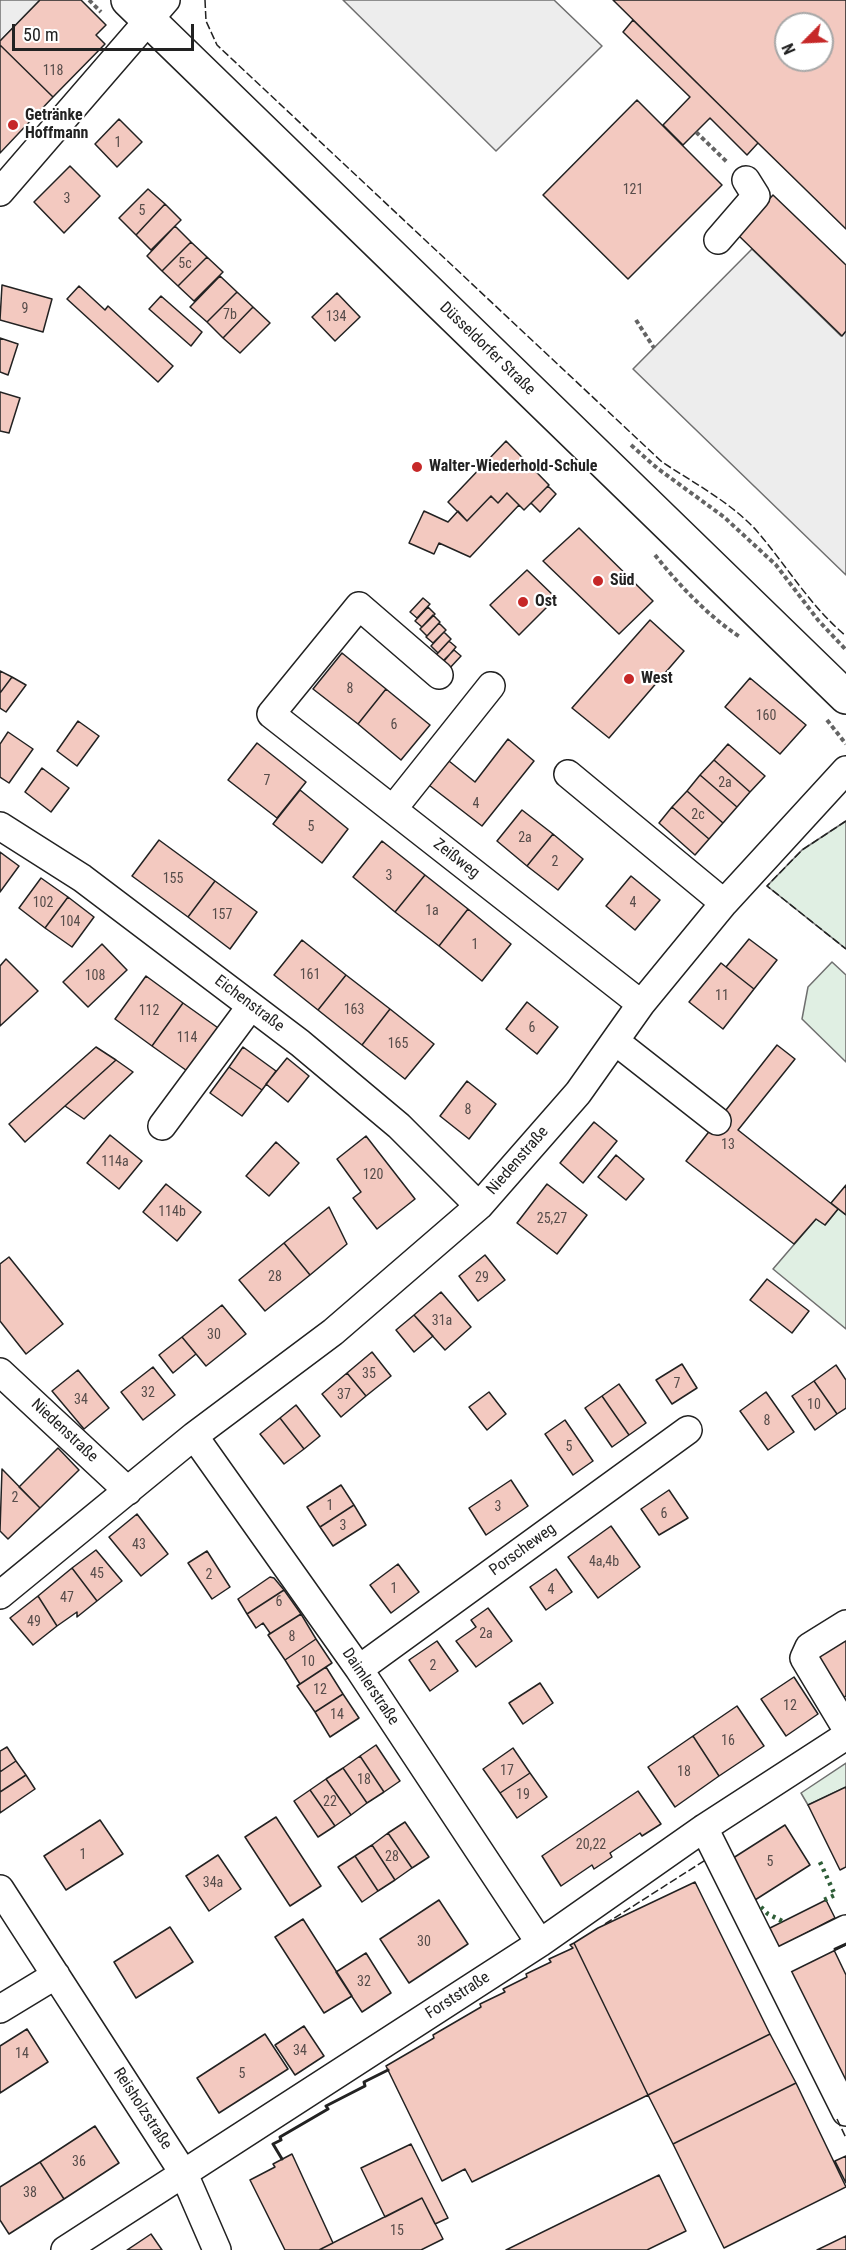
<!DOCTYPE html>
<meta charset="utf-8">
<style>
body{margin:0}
#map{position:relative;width:846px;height:2250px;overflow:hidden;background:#fff;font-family:"Roboto Condensed",sans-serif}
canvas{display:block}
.north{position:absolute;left:774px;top:12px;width:60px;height:60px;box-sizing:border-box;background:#fff;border:2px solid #a7a7a7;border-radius:50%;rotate:246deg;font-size:16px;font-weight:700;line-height:24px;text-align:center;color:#222}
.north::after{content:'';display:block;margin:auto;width:21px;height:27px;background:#c62828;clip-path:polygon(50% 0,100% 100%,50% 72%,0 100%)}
.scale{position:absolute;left:12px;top:24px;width:182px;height:27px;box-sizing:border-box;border:3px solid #222;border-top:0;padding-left:8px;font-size:18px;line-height:21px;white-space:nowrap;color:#222;-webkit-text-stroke:4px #fff;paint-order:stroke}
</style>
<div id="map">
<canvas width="846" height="2250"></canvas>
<div class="north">N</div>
<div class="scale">50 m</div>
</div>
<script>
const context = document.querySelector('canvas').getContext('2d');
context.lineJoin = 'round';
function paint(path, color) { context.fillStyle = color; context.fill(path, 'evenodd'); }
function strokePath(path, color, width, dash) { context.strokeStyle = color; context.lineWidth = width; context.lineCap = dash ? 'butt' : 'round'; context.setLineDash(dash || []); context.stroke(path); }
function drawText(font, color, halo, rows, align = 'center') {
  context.font = font + ' "Roboto Condensed",sans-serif'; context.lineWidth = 4.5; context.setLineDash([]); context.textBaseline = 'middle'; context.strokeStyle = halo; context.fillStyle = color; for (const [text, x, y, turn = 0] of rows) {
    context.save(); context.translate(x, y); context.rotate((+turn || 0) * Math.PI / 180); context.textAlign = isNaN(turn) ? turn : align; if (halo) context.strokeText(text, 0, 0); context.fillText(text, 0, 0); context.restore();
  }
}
const green = new Path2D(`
 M846,821V949L767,886L802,850Z
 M832,962L846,975V1062L802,1019L808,987Z
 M838,1209L846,1215V1329L773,1269L816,1219L825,1225Z
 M846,1763V1787L808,1805L801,1793Z`);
const parking = new Path2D(`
 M0,0H40L0,41Z
 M343,0H554L602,46L496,151Z
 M752,249L841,336L846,331V575L633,369Z`);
const building = new Path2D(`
 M40,0H81L106,25L96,35L105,44L53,97L0,45V41Z
 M613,0H846V229L758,143ZM786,24H822V60H786Z
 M633,20L758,143L747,155L710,118L683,145L663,125L690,97L623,32Z
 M0,45L53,97L0,153Z
 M637,100L722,185L628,279L543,195Z
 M119,119L142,142L117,167L95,144Z
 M70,166L100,196L64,233L34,202Z
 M148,189L165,204L136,235L119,218Z
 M773,195L846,265V331L842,336L737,234Z
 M165,204L181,220L151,250L136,235Z
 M175,226L191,242L162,271L147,256Z
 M191,242L207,257L178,286L162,271Z
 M207,257L223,272L194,301L178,286Z
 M220,276L237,292L207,322L190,307Z
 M2,285L52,299L43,332L0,320Z
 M79,286L105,310L108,306L173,366L158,382L67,299Z
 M237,292L253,307L223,338L207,322Z
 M337,293L360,317L335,341L312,317Z
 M161,296L202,332L191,346L149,309Z
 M253,307L270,323L240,353L223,338Z
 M0,338L18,344L8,375L0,372Z
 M0,392L20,398L9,433L0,431Z
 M506,441L549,485L524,510L507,493L498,503L491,496L467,521L448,502Z
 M548,486L556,494L540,512L531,503Z
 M507,493L519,505L470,557L439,543L434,554L409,543L424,511L448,522L458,511L467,521L491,496L498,503Z
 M579,528L653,601L619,634L543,561Z
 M527,570L556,598L519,635L490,605Z
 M423,598L430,604L417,618L410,612Z
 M428,607L435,614L422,627L415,621Z
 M433,615L440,622L427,636L420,629Z
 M650,620L684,651L609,738L572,708Z
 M439,623L446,630L433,643L426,637Z
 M444,632L451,639L438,653L431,646Z
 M449,641L456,647L444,661L436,655Z
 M454,650L461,656L448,670L441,663Z
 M342,653L386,689L358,724L313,689Z
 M0,671L12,677L0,693Z
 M12,677L26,685L6,712L0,708V693Z
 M750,678L806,725L780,754L725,707Z
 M386,689L430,725L401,760L358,724Z
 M78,721L99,736L77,766L57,751Z
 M8,732L33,749L9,783L0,777V744Z
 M508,739L534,761L482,826L425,782L444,757L475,782Z
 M257,743L306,782L277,818L228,780Z
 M728,744L765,776L750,792L714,760Z
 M714,760L750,792L737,807L700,775Z
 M42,768L69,788L51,812L25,792Z
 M700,775L737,807L723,823L687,791Z
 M300,790L348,829L322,863L273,824Z
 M687,791L723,823L709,839L672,807Z
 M672,807L709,839L695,855L659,823Z
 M522,810L553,834L527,866L497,841Z
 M553,834L583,859L558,890L527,866Z
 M159,840L215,881L188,917L132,876Z
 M382,841L425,875L395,912L353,877Z
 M0,852L19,866L0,892Z
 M425,875L468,909L439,946L395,912Z
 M631,876L660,900L635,930L606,906Z
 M41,878L68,897L45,928L19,908Z
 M215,881L257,912L230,949L188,917Z
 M68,897L94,917L72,947L45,928Z
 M468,909L511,944L482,981L439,946Z
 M749,939L777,960L754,989L726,967Z
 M302,940L346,975L318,1010L274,975Z
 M102,944L127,970L88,1007L63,982Z
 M6,959L38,991L0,1026V966Z
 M721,963L754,989L723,1029L689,1002Z
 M346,975L390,1009L362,1045L318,1010Z
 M146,976L183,1003L152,1046L115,1019Z
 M527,1002L558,1027L537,1054L506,1029Z
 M183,1003L221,1030L190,1073L152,1046Z
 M390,1009L434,1044L405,1079L362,1045Z
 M777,1045L795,1059L738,1130L838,1209L825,1225L816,1219L794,1244L686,1161Z
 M96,1047L116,1060L25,1142L9,1124Z
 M243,1047L276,1071L262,1090L229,1067Z
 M287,1058L309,1076L288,1102L266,1084Z
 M116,1060L133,1072L84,1119L65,1106Z
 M229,1067L262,1090L242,1116L210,1093Z
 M467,1081L496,1104L469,1139L440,1116Z
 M594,1122L617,1141L583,1183L560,1163Z
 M110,1135L142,1161L119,1189L87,1163Z
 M366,1136L415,1199L377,1229L353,1198L361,1192L337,1159Z
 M276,1142L299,1163L269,1196L246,1176Z
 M616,1155L644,1179L626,1200L598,1177Z
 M166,1184L201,1212L177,1241L143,1212Z
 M547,1184L587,1215L557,1254L517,1223Z
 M846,1185V1215L831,1203Z
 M329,1207L347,1244L310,1275L284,1243Z
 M284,1243L310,1275L265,1311L239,1280Z
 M485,1255L505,1280L478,1301L459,1276Z
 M9,1257L63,1324L26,1354L0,1321V1264Z
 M767,1279L809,1311L792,1333L750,1300Z
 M441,1292L471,1327L445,1350L414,1315Z
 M222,1305L246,1334L206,1366L182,1337Z
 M414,1315L433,1336L414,1352L396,1330Z
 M182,1337L196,1354L173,1373L159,1355Z
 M372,1352L391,1376L366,1396L347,1373Z
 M682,1364L697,1388L672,1404L656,1380Z
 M836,1365L846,1380V1408L837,1414L814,1381Z
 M153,1367L175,1395L143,1420L121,1392Z
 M78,1370L109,1408L84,1429L52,1391Z
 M347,1373L366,1396L341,1417L322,1394Z
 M814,1381L837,1414L815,1430L792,1396Z
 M619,1384L646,1423L629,1435L602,1396Z
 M489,1392L506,1414L487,1430L469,1407Z
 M766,1392L794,1432L768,1450L740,1411Z
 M602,1396L629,1435L612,1447L585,1408Z
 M296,1405L320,1436L304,1449L280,1418Z
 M280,1418L304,1449L284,1464L260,1434Z
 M565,1420L593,1461L573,1475L545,1434Z
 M58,1448L79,1470L40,1508L19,1487Z
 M2,1469L40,1508L8,1539L0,1531Z
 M511,1480L528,1506L486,1535L469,1508Z
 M341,1485L354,1505L320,1527L307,1507Z
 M669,1490L688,1518L659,1535L641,1509Z
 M354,1505L366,1525L333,1546L320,1527Z
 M137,1514L168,1554L141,1576L109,1537Z
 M611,1526L640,1567L598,1598L568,1557Z
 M96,1550L122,1581L97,1601L72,1568Z
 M207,1551L230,1587L212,1599L188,1563Z
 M398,1564L419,1592L391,1613L370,1585Z
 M72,1568L97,1601L77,1617V1612L57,1626L38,1596Z
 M556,1569L572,1592L546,1610L530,1587Z
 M270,1577L274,1578L284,1590L247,1614L238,1599Z
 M284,1590L301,1614L268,1635L270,1633L263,1623L256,1628L247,1614Z
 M38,1596L57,1626L33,1645L10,1618Z
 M488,1608L512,1641L476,1667L456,1641L476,1627L471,1620Z
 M301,1614L316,1639L285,1660L268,1635Z
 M846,1636V1696L835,1703L808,1661Z
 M316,1639L332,1663L300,1684L285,1660Z
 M437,1641L458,1671L430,1691L409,1660Z
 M326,1667L343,1694L315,1712L297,1686Z
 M794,1677L818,1714L786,1736L761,1699Z
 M540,1683L553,1703L523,1724L509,1703Z
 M343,1694L359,1718L330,1737L315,1712Z
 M737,1706L764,1746L719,1776L693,1736Z
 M693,1736L719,1776L675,1807L648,1767Z
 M376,1745L400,1781L384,1792L360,1756Z
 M7,1747L16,1761L0,1772V1751Z
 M513,1748L530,1773L500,1793L483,1769Z
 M360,1756L384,1792L367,1803L343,1768Z
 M16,1761L26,1775L0,1792V1772Z
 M343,1768L367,1803L351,1815L326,1779Z
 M530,1773L547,1797L517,1818L500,1793Z
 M26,1775L35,1789L0,1813V1792Z
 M326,1779L351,1815L335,1826L310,1790Z
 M846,1787V1867L840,1870L808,1805Z
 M310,1790L335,1826L318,1837L294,1801Z
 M638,1791L661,1824L642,1836L640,1833L610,1853L612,1857L594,1869L592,1865L561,1886L542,1856Z
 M276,1817L321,1886L290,1906L245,1837Z
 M100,1820L123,1854L66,1890L44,1856Z
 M405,1822L429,1857L412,1868L388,1833Z
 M785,1825L810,1865L755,1900L730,1860Z
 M388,1833L412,1868L395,1880L372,1845Z
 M372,1845L395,1880L378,1891L355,1856Z
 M218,1855L241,1889L209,1911L186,1876Z
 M355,1856L378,1891L362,1902L338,1867Z
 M695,1882L770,2034L648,2095L574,1943L598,1928Z
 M439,1900L468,1944L409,1983L380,1939Z
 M826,1900L835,1918L778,1948L768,1929Z
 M303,1919L352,1996L324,2013L275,1937Z
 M170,1927L193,1962L136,1998L114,1962Z
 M574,1943L648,2095L472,2182L465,2169L442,2181L386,2066L434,2038L433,2035L481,2007L480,2004L505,1992L503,1989L527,1977L526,1974L551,1962L549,1959L573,1948L570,1945Z
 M834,1950L846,1975V2084L790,1971Z
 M366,1953L391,1993L362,2012L336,1972Z
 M304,2026L324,2056L295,2075L275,2045Z
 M27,2029L48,2062L0,2093V2046Z
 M265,2034L288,2069L219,2113L197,2078Z
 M770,2034L796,2083L673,2144L648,2095Z
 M796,2083L846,2187L724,2248L673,2144Z
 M95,2126L119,2163L64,2199L40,2162Z
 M411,2144L448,2218L435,2224L422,2198L385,2217L361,2168Z
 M292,2154L333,2243L319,2250H285L250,2180L275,2167L273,2164Z
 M846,2156V2183L835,2161Z
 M40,2162L64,2199L9,2234L0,2220V2187Z
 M659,2175L686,2231L647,2250H506Z
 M422,2198L443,2239L421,2250H319Z
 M151,2234L162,2250H127Z
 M846,2236V2250H817Z`);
const path = new Path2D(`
 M89,0L101,12
 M696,132L728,163
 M636,320L654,348
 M631,445L657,468L724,517L776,565L818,620L846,650
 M655,555C679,585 708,616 740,637
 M827,720L846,744`);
const minor = new Path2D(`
 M0,192L166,0
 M718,240L756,196L746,180
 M439,675L359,606L271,714L641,1004
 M568,774L724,903
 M393,809L491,686
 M0,826L82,878L300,1043L399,1126L479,1206
 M615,1041L717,1121
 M162,1126L251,1006
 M0,1372L128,1491
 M194,1436L359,1669L540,1943
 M0,1595L194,1436L333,1332L479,1206L578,1093L641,1004L724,903L846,770
 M846,1624L809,1647L804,1658L846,1728
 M359,1669L688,1430
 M704,1828L846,2112
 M0,1889L184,2174L217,2250
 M773,1965L846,1929
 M0,2009L56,1975
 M65,2250L540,1943L704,1828L846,1736`);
const major = new Path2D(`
 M128,0L846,697`);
const hedge = new Path2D(`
 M820,1862L835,1895L824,1900
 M761,1907L768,1914L782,1921L786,1919`);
const fence = new Path2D(`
 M205,0L206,21L217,45L662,462C694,483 730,502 756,530C787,566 810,606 846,636
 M846,821L802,850L767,886L846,949
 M605,1924L707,1859
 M837,2119L846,2138`);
const wall = new Path2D(`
 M835,1949L846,1944
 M282,2159L273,2144L281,2140L280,2137L328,2109L326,2106L365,2086L364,2082L388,2070`);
const markers = [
 [13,125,6,"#c62828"],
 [417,467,6,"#c62828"],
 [598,581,6,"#c62828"],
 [523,602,6,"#c62828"],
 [629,679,6,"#c62828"]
];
const numberNames = [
 ["118",53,71],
 ["1",118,143],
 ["121",633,190],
 ["3",67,199],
 ["5",142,211],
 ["5c",185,264],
 ["9",25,309],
 ["7b",230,315],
 ["134",336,317],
 ["8",350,689],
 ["160",766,716],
 ["6",394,725],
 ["7",267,781],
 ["2a",725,783],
 ["4",476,804],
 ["2c",698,815],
 ["5",311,827],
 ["2a",525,838],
 ["2",555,862],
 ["3",389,876],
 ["155",173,879],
 ["102",43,903],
 ["4",633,903],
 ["1a",432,911],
 ["157",222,915],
 ["104",70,922],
 ["1",475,945],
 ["161",310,975],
 ["108",95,976],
 ["11",722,996],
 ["163",354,1010],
 ["112",149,1011],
 ["6",532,1028],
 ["114",187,1038],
 ["165",398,1044],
 ["8",468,1110],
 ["13",728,1145],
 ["114a",115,1162],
 ["120",373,1175],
 ["114b",172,1212],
 ["25,27",552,1219],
 ["28",275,1277],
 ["29",482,1278],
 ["31a",442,1321],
 ["30",214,1335],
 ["35",369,1374],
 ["7",677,1384],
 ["32",148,1393],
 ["37",344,1395],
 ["34",81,1400],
 ["10",814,1405],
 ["8",767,1421],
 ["5",569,1447],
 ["2",15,1498],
 ["1",330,1506],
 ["3",498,1507],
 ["6",664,1514],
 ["3",343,1526],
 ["43",139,1545],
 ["4a,4b",604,1562],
 ["45",97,1574],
 ["2",209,1575],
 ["1",394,1589],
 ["4",551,1590],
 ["47",67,1598],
 ["6",279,1602],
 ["49",34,1622],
 ["2a",486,1634],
 ["8",292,1637],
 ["10",308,1662],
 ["2",433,1666],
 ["12",320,1690],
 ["12",790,1706],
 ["14",337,1715],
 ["16",728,1741],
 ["17",507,1771],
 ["18",684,1772],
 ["18",364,1780],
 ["19",523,1795],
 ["22",330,1802],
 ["20,22",591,1845],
 ["1",83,1855],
 ["28",392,1857],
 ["5",770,1862],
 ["34a",213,1883],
 ["30",424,1942],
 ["32",364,1982],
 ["34",300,2051],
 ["14",22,2054],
 ["5",242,2074],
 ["36",79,2162],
 ["38",30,2193],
 ["15",397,2231]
];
const poiNames = [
 ["Getränke",25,116],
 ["Hoffmann",25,134],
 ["Walter-Wiederhold-Schule",429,467],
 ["Süd",610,581],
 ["Ost",535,602],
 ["West",641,679]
];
const streetNames = [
 ["Düsseldorfer Straße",487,349,44],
 ["Zeißweg",456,859,38],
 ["Eichenstraße",249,1004,37],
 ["Niedenstraße",518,1161,-49],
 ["Niedenstraße",64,1431,43],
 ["Porscheweg",523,1550,-36],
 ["Daimlerstraße",370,1687,56],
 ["Forststraße",458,1996,-33],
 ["Reisholzstraße",142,2109,57]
];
paint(green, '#e0efe3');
strokePath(green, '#6f6f6f', 1.5);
paint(parking, '#ededed');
strokePath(parking, '#6f6f6f', 1.5);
paint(building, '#f3c9c0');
strokePath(building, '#222', 1.5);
strokePath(minor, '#222', 30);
strokePath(major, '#222', 36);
strokePath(path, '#646464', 4, [4.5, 3]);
strokePath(minor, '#fff', 27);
strokePath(major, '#fff', 33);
strokePath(hedge, '#2f5e38', 4.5, [3, 4.5]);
strokePath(fence, '#222', 1.5, [8, 3]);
strokePath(wall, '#222', 3);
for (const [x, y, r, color] of markers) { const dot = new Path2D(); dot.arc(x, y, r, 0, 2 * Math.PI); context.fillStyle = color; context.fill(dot); strokePath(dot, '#fff', 2); }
drawText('14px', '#564c4a', null, numberNames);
drawText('bold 16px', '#222', '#fff', poiNames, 'left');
drawText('16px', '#222', '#fff', streetNames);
</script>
